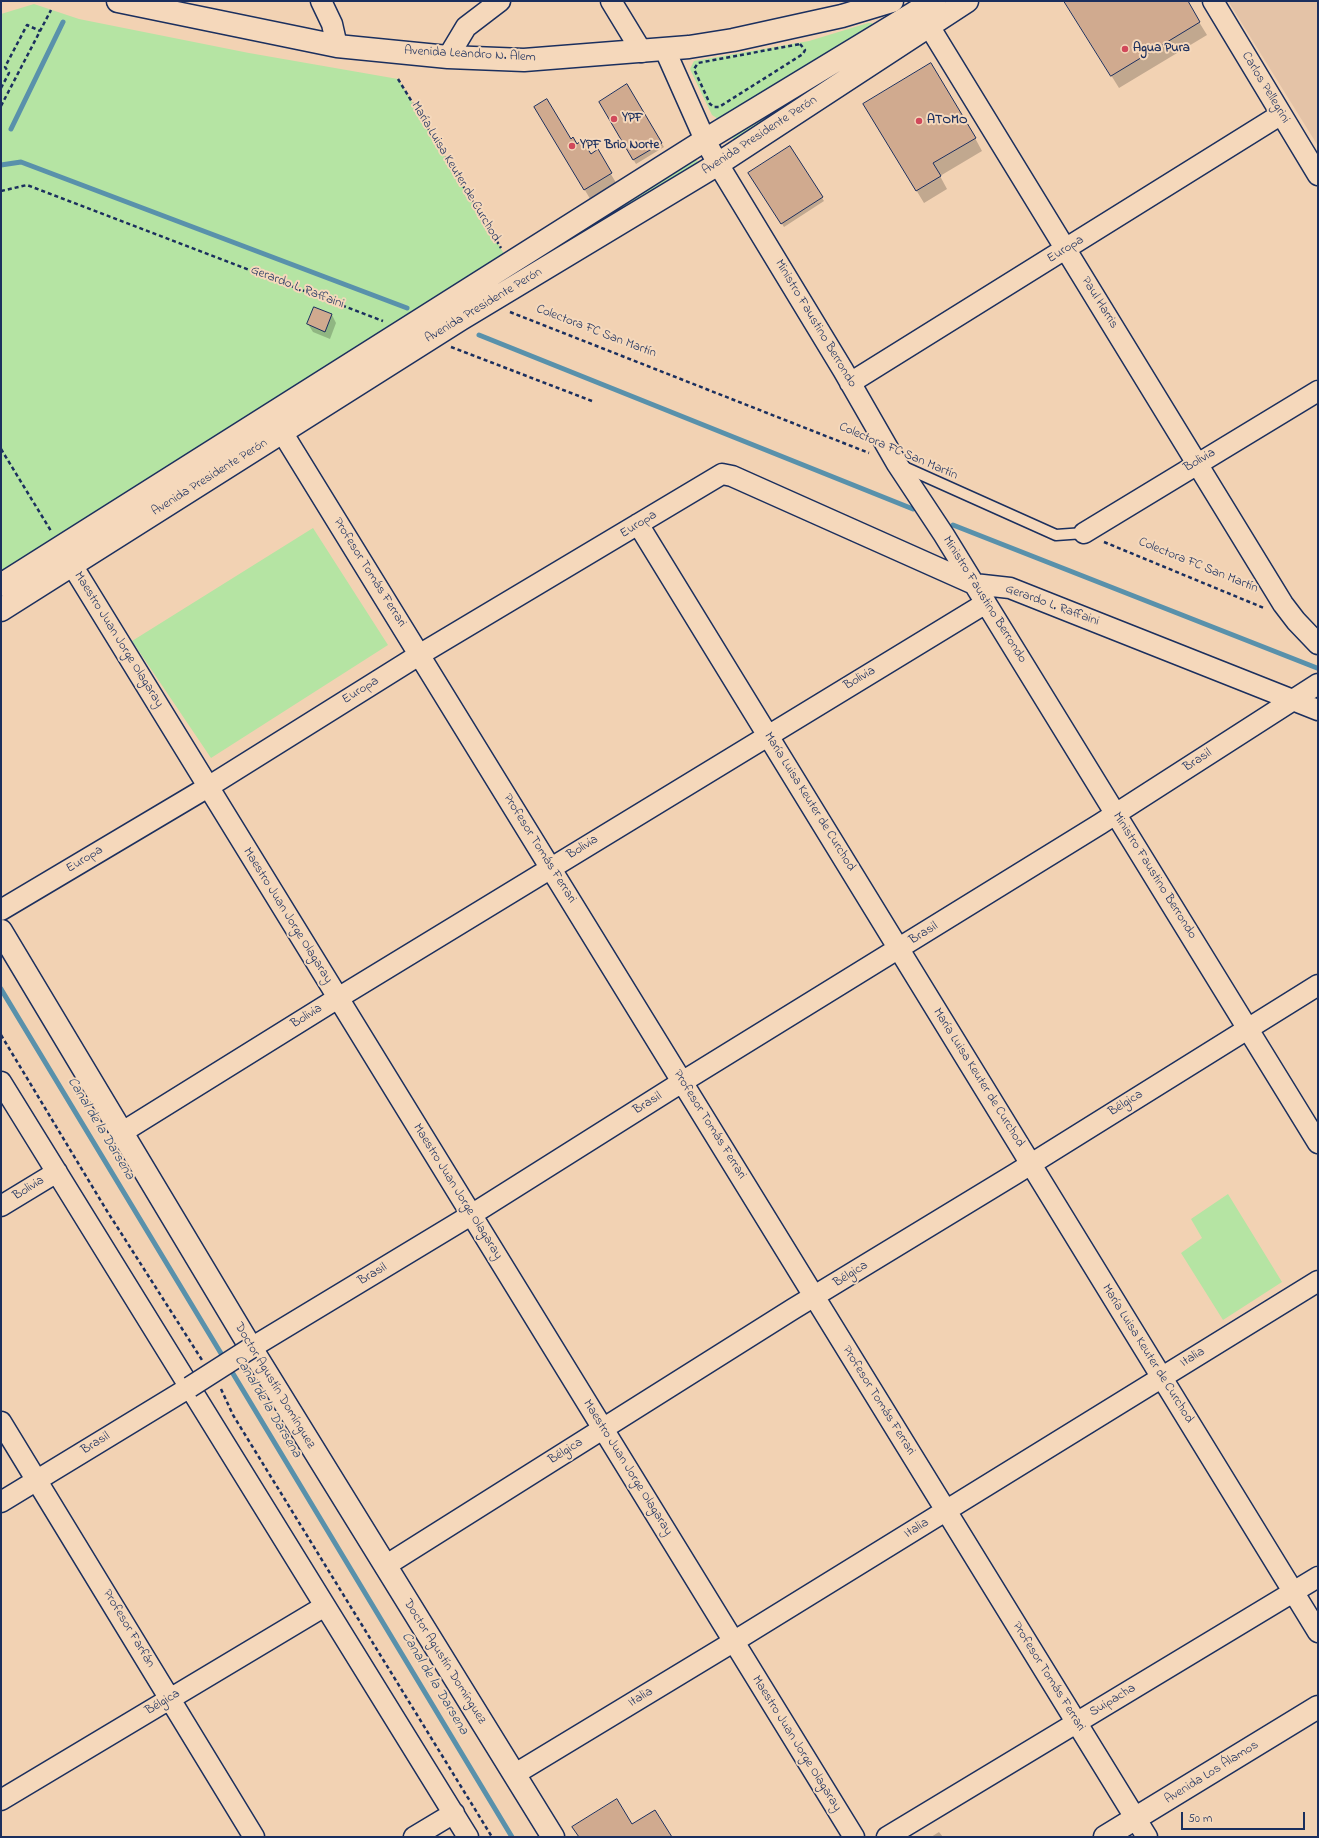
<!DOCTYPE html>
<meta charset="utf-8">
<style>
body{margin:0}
#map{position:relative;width:1319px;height:1838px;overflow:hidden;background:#f2d2b3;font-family:"Indie Flower",sans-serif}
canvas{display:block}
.frame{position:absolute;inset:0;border:2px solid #1b2f5e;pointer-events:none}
.scale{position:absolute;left:1181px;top:1812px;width:124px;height:18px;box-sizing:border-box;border:2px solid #1b2f5e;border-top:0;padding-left:5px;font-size:12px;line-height:14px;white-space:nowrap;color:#1b2f5e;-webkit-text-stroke:3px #f5d8bb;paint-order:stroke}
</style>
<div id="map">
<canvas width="1319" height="1838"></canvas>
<div class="frame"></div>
<div class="scale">50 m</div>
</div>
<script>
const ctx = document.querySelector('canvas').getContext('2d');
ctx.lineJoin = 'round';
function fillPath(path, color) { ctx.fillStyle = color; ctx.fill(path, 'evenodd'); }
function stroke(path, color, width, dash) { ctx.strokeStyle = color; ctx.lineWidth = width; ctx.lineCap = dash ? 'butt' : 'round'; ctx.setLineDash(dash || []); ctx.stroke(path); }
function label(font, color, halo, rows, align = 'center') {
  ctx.font = font + ' "Indie Flower",sans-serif'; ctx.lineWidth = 4; ctx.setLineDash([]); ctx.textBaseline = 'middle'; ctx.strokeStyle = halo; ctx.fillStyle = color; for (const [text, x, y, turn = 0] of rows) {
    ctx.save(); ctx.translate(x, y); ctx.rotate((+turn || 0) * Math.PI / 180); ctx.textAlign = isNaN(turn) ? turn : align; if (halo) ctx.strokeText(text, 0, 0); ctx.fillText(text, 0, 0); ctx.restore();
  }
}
const built = new Path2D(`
 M1228 1H1318V146Z`);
const green = new Path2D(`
 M34 4 79 19 249 53 398 79 506 257 1 572V14Z
 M868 23H872L874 27 723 122 712 115 690 69 694 61 809 41Z
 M910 30 734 140 731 134Z
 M696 158 699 164 542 260 539 254Z
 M313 528 388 645 211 758 132 641Z
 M1228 1194 1282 1282 1223 1320 1181 1253 1202 1238 1191 1219Z`);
const shadow = new Path2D(`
 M1065 1H1186L1207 35 1119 88Z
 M627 86 664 147 636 164 600 102Z
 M535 107 570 140 590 155 597 151 618 186 592 202Z
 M872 117 975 138 982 151 940 176 947 189 924 203Z
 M790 147 824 201 784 227 750 173Z
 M332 315 336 323 330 339 313 332 308 324Z
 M939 1832 943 1837H931Z`);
const stream = new Path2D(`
 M11 129 63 22
 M1 165 21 162 407 308
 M479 335 913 509
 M953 525 1317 668
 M1 989 225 1360
 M229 1367 512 1837`);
const building = new Path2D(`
 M1064 1H1188L1200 22 1111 76Z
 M931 63 976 138 933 163 941 176 916 191 863 104Z
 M627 84 662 143 633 160 599 102Z
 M547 99 571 139 573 137 577 144 582 140 591 154 598 149 612 173 584 190 534 107Z
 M790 146 823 197 781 224 748 173Z
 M314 307 332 314 325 332 307 324Z
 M617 1799 632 1824 655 1810 672 1837H579L572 1827Z`);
const path = new Path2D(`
 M800 44 805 50 803 54 719 107H714L710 104 694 69 698 63Z
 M398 79 501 248
 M1 88 9 73 5 67 27 25 40 31
 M1 106 51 10
 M1 191 27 185 383 321
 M510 312 869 453
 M451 347 592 401
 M1 449 51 531
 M1104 542 1264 608
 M1 1035 107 1211 202 1360
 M221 1389 233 1415 492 1837`);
const service = new Path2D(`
 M902 466 1056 535 1084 533`);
const minor = new Path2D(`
 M321 1 332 24 337 46
 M611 1 642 52
 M1213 1 1318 175
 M921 13 1283 604 1296 621 1318 644
 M665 50 705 140 718 164 843 370 897 464 944 535 1318 1143
 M448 57 466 27 500 1
 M850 383 1280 115
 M274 419 1147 1837
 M638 524 1318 1632
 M1084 533 1318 391
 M64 552 854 1837
 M1 910 208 787 419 655 722 474 732 476 974 584 1010 588 1318 710
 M1 1082 468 1837
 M121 1133 338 998 986 603
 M1 1206 57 1172
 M251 1348 471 1215 682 1082 1100 824 1318 684
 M1 1422 254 1837
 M1 1502 190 1387
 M385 1566 793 1309 1015 1174 1318 985
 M515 1774 733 1642 1318 1281
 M1 1800 325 1606
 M414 1837 454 1813
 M887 1837 1318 1577`);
const tertiary = new Path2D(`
 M1 931 251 1348 553 1837`);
const secondary = new Path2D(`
 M1 585 705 140 934 1
 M1 610 461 319 718 164 967 1
 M1105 1837 1318 1707`);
const primary = new Path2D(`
 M118 1 337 46 448 57 524 60 689 47 733 40 842 16 892 1`);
const minorBridge = new Path2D(`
 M190 1387 251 1348`);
const markers = [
 [1125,49,4,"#d1495b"],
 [614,119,4,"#d1495b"],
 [919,121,4,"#d1495b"],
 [572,146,4,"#d1495b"]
];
const poiNames = [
 ["Agua Pura",1133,49],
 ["YPF",622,119],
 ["ATOMO",927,121],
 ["YPF Brio Norte",580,146]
];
const streetNames = [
 ["Avenida Leandro N. Alem",470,55,3],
 ["Carlos Pellegrini",1265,88,59],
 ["Avenida Presidente Perón",760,136,-33],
 ["María Luisa Keuter de Curchod",455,172,59],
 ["Europa",1066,250,-32],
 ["Gerardo L. Raffaini",297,288,21],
 ["Paul Harris",1099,303,58],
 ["Avenida Presidente Perón",484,306,-31],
 ["Ministro Faustino Berrondo",815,324,59],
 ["Colectora FC San Martín",596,332,21],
 ["Colectora FC San Martín",898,452,23],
 ["Bolivia",1200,461,-31],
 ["Avenida Presidente Perón",210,478,-32],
 ["Europa",639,525,-32],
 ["Colectora FC San Martín",1198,566,22],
 ["Profesor Tomás Ferrari",369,573,58],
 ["Ministro Faustino Berrondo",984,600,58],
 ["Gerardo L. Raffaini",1052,606,20],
 ["Maestro Juan Jorge Olagaray",118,640,58],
 ["Bolivia",860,679,-31],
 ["Europa",361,691,-32],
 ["Brasil",1198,761,-33],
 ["María Luisa Keuter de Curchod",809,802,58],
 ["Bolivia",583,848,-32],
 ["Profesor Tomás Ferrari",539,849,58],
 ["Europa",85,860,-31],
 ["Ministro Faustino Berrondo",1154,876,58],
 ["Maestro Juan Jorge Olagaray",287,916,58],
 ["Brasil",924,934,-32],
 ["Bolivia",307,1017,-32],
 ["María Luisa Keuter de Curchod",978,1078,58],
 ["Brasil",648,1104,-32],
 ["Bélgica",1126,1104,-32],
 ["Profesor Tomás Ferrari",709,1125,58],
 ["Bolivia",29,1189,-32],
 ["Maestro Juan Jorge Olagaray",457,1192,58],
 ["Brasil",373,1275,-31],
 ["Bélgica",851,1275,-32],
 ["María Luisa Keuter de Curchod",1147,1354,58],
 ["Italia",1193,1358,-32],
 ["Doctor Agustín Domínguez",274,1386,59],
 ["Profesor Tomás Ferrari",878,1401,58],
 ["Brasil",96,1444,-32],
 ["Bélgica",566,1452,-32],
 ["Maestro Juan Jorge Olagaray",627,1468,58],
 ["Italia",917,1529,-32],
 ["Profesor Farfán",128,1629,59],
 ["Doctor Agustín Domínguez",444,1662,58],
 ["Profesor Tomás Ferrari",1048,1677,58],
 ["Italia",641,1698,-31],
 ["Suipacha",1113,1701,-31],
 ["Bélgica",163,1703,-31],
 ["Maestro Juan Jorge Olagaray",796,1744,58],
 ["Avenida Los Álamos",1212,1773,-32]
];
const waterNames = [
 ["Canal de la Darsena",100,1129,59],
 ["Canal de la Darsena",267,1407,59],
 ["Canal de la Darsena",434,1684,59]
];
fillPath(built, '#e4c3a7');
fillPath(green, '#b5e4a3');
fillPath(shadow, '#0003');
stroke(stream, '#5991ab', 5);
fillPath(building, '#d0aa8f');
stroke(building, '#1b2f5e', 1);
stroke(service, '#1b2f5e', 13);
stroke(minor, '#1b2f5e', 23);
stroke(tertiary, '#1b2f5e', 25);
stroke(secondary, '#1b2f5e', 25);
stroke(primary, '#1b2f5e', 25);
stroke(path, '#1b2f5e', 2.5, [4, 3]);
stroke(service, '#f5d8bb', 10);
stroke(minor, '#f5d8bb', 20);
stroke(tertiary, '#f5d8bb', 22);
stroke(secondary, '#f5d8bb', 22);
stroke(primary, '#f5d8bb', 22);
stroke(minorBridge, '#1b2f5e', 23, []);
stroke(minorBridge, '#f5d8bb', 20);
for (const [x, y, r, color] of markers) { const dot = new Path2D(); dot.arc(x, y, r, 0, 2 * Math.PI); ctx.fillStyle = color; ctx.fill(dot); stroke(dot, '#f5d8bb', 1.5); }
label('bold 13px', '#1b2f5e', '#f5d8bb', poiNames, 'left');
label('13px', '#1b2f5e', '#f5d8bb', streetNames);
label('italic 14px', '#2b4871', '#f5d8bb', waterNames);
</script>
